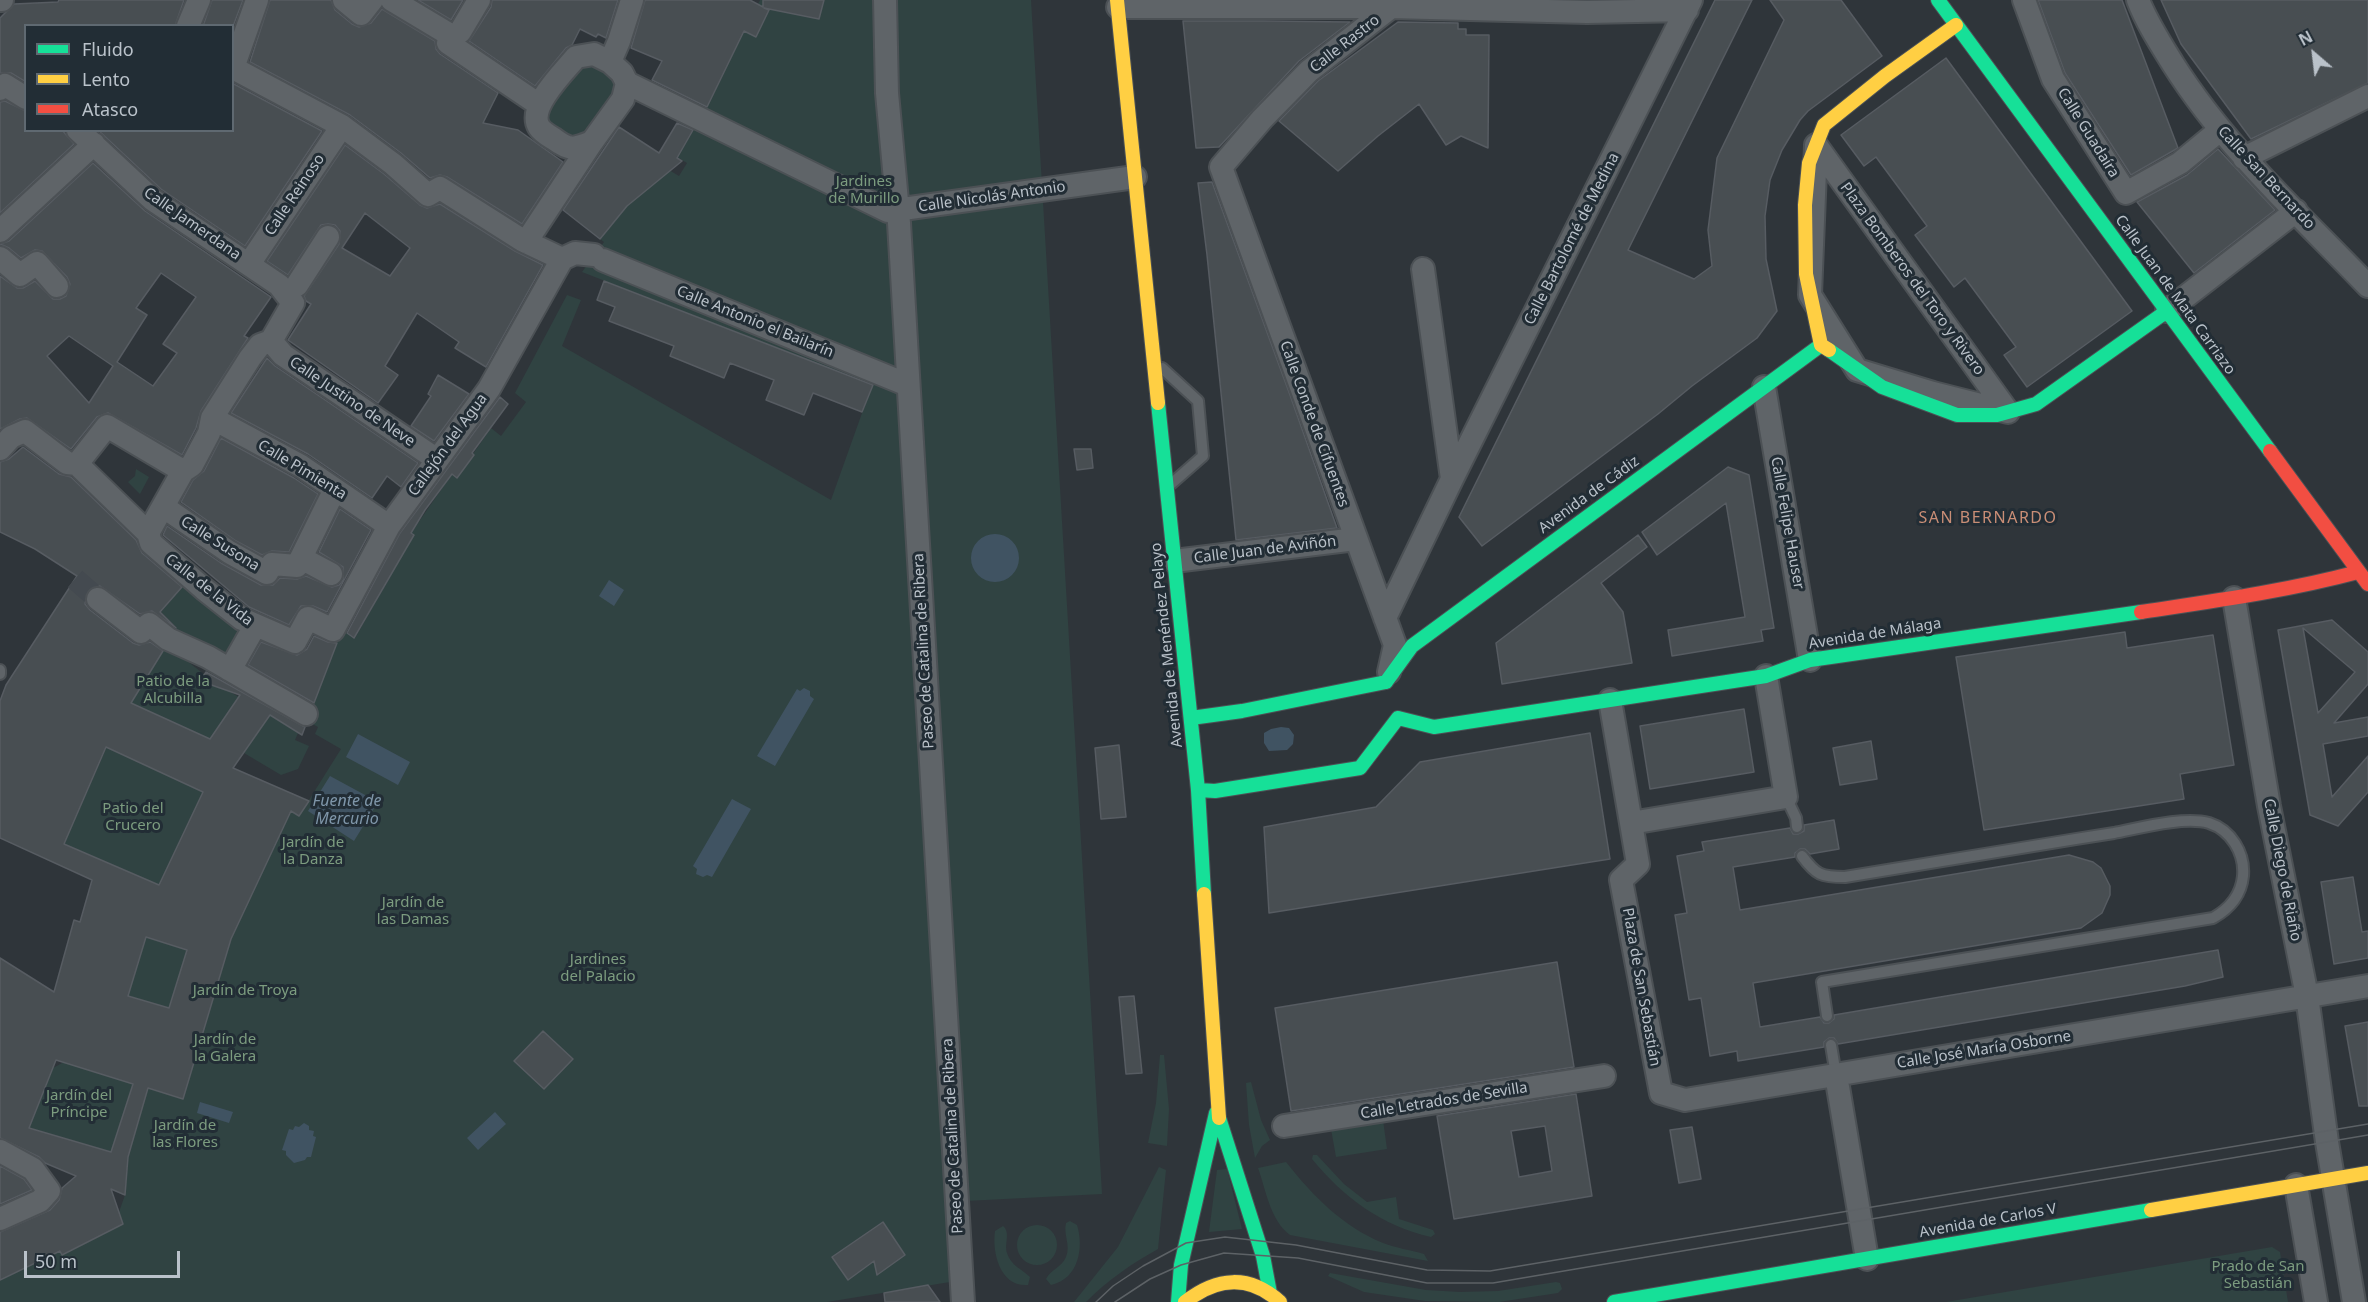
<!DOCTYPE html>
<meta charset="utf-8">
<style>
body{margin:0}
#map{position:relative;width:2368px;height:1302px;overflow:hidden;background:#2f353a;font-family:"Noto Sans",sans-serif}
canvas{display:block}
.legend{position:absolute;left:24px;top:24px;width:210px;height:108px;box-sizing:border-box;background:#222d35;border:2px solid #5f6971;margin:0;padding:8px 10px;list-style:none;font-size:18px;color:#bac2ca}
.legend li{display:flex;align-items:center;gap:12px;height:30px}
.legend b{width:30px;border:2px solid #5f6971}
.north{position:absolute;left:2284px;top:24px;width:60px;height:60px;-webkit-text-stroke:4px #222d35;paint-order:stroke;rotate:332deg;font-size:16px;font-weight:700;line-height:24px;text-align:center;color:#bac2ca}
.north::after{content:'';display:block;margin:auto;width:21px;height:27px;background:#bac2ca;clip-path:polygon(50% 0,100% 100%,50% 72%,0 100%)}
.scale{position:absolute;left:24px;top:1251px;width:156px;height:27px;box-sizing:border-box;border:3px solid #bac2ca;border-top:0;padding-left:8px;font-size:18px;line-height:21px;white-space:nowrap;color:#bac2ca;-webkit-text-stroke:4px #222d35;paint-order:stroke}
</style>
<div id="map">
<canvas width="2368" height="1302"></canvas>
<ul class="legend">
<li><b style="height:8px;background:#16e098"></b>Fluido</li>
<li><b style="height:8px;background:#ffcf43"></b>Lento</li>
<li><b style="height:8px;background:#f24e42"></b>Atasco</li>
</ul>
<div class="north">N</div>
<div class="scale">50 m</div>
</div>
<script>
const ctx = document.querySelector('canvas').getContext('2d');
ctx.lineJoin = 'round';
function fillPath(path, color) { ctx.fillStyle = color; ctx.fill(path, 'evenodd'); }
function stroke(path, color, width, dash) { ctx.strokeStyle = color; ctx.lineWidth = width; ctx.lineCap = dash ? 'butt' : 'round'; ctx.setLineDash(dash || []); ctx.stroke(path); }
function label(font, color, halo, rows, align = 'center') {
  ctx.font = font + ' "Noto Sans",sans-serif'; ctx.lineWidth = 6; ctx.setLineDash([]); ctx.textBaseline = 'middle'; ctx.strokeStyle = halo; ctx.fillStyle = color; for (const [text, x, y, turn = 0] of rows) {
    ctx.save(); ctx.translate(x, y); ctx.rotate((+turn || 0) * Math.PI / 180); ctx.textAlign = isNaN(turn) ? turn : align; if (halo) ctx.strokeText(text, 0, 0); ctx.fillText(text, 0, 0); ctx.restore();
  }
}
const green = new Path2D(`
 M760 0H1031L1102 1194 946 1202 950 1282 827 1302H0V1278L60 1251 63 1255 123 1224 119 1212 125 1195 128 1157 148 1088 183 1099 231 939 291 811 299 816 341 749 315 734 318 727 305 720 311 710 342 630 355 638 414 535 411 533 452 474 457 477 491 428 501 436 526 402 515 393 567 295 581 300 562 346 831 500 872 385 582 272 604 242 600 239 627 206 669 170 679 176 687 163 677 157 705 111 744 31 756 37 762 25 751 19Z
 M575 65 607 66 618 90 593 130 575 141 547 126 546 104Z
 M136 469 149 477 140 494 128 482 135 476Z
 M188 580 249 629 231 664 175 629 176 627 161 612Z
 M167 645 215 683 239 697 210 740 130 704Z
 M270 715 298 733 295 740 309 746 298 769 281 775 244 753Z
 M107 746 203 792 159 885 64 844Z
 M146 937 187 950 169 1008 128 996Z
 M1160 1055H1164L1169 1109 1167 1146 1148 1143 1156 1103Z
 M64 1062 133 1084 111 1152 29 1128 53 1068Z
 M1251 1082 1261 1120 1270 1140 1262 1146 1255 1158 1249 1125 1246 1083Z
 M1383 1120 1387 1149 1336 1157 1331 1129Z
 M1313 1155H1317L1344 1184 1367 1202 1396 1197 1399 1219 1433 1230 1435 1234 1431 1237C1382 1226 1343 1197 1312 1159Z
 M1286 1162C1313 1196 1342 1226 1383 1243 1396 1248 1410 1250 1424 1254L1428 1261 1290 1235C1270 1220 1266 1190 1258 1168Z
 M1159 1167 1166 1170 1158 1249C1131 1264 1108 1280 1086 1302H1074L1118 1247Z
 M1227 1169 1242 1229 1209 1232 1217 1170Z
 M1070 1221 1077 1225C1084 1247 1079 1279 1051 1285L1046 1279C1050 1270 1062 1267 1066 1257 1071 1245 1063 1235 1066 1223Z
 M1017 1245a20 20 0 1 1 40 0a20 20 0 1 1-40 0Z
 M1003 1226C1011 1233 1004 1243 1007 1253 1011 1266 1022 1269 1030 1277L1028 1285C1000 1287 992 1253 995 1231Z
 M2272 1247 2280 1252 2288 1302H1946Z
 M1330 1273 1426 1290 1460 1292 1498 1291 1556 1282 1560 1283 1562 1289 1558 1293 1499 1302 1425 1301 1364 1292 1328 1276Z`);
const water = new Path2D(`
 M971 558a24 24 0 1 1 48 0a24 24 0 1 1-48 0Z
 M609 580 624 590 614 606 599 596Z
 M804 688 810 691V696L814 699 775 766 757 756 797 689 800 691Z
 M1281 727 1289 728 1294 735 1293 744 1287 750 1269 751 1264 743V733L1271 729Z
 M358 734 410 762 398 785 346 757Z
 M330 776 378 802 354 841 308 811Z
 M732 799 751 809 712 877 707 875 703 877 696 874 697 869 693 866Z
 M200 1102 233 1112 229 1123 197 1113Z
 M495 1112 506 1124 478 1150 467 1138Z
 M304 1123 309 1126V1130L314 1131 313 1136 316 1137 311 1157H307L305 1160 294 1163 286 1155V1151L282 1150 289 1129 293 1130 295 1126 299 1127Z`);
const building = new Path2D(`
 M59 0H184L175 26H26V82L11 73H0V18L14 4 58 2Z
 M212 0H243L232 29V26H203Z
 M270 0H331L335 10 352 24 359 27 371 23 382 9 435 41 436 49 440 54 498 93 483 123 518 130 563 162 522 224 447 177 440 175 430 178 401 153 350 115 250 62Z
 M418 0H463L451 20Z
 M492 0H618L606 38 598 34 596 37 580 29 572 45 566 48 535 86 469 41 491 7Z
 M645 0H750L763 7V0H824L819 19 764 8 769 10 756 37 744 31 707 107 652 80 662 61 631 48Z
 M1715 0H1752L1628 250 1694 279 1712 266 1708 230 1717 158 1784 20 1770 0H1841L1882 56 1808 111 1800 120 1782 150 1770 180 1765 216 1766 259 1777 311 1757 338 1692 386 1658 414 1482 546 1459 517Z
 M2038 0H2122L2178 148 2131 175 2065 73Z
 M2161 0H2368V83L2251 139 2181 44Z
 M1183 21H1263L1350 22 1299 61 1219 147 1196 148Z
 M1398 22 1458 23V29H1466V35H1489L1488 148 1461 136 1446 145 1419 104 1378 136 1338 171 1279 121 1318 81Z
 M1946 58 2132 311 2027 387 2004 355 2016 347 1965 278 1954 287 1915 235 1927 226 1876 157 1864 166 1841 135Z
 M232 83 322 131 245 246 161 189 98 130H232Z
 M5 101 26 111V130H62L74 144 0 213V102Z
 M677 123 693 130 677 158 682 161 627 206 600 239 563 210 619 127 659 153Z
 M345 145 384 174 420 205 427 208 440 204 515 251 543 265 486 367 455 348 459 342 417 313 385 366 398 375 378 403 288 340 311 304 306 301 304 296 339 244 340 231 335 225 328 224 321 225 288 275 267 261ZM365 213 410 248 390 276 342 248Z
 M2218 149 2275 210 2194 273 2137 202 2187 175Z
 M93 163 145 211 271 297 244 336 248 338 201 411 196 428 182 455 108 413 97 417 71 449 27 418 20 419 0 429V276L17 288H23L35 281 53 299H60L66 296 70 284 67 277 42 251 35 250 21 258 9 248 0 244 9 241ZM161 273 196 297 163 344 177 353 153 386 117 362 147 315 136 308ZM69 336 113 366 89 403 47 356Z
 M1212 182 1290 395 1337 528 1236 540 1207 255 1198 183Z
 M604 281 873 385 862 412 813 393 804 415 766 400 774 380 730 363 724 378 670 356 674 346 609 321 615 307 597 300Z
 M267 358 275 366 418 463 401 487 387 476 372 498 308 454 231 413Z
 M438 375 469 394 434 441 411 426 431 396 428 394Z
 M500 397 508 404 472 453 474 455 457 478 452 474 425 510 411 533 414 535 354 638 347 633 400 533Z
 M221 438 294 478 318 494 289 552 272 551 262 555 236 541 181 502 193 480 204 471Z
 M23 447 59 474 71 477 136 540 142 553 182 587 160 612 176 628 152 611 140 614 100 586 92 587 87 591 85 604 90 610 133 643 139 645 150 642 163 651 131 703 210 739 240 695 200 681 206 672 305 727 302 735 270 715 233 768 309 801 299 816 291 811 231 939 183 1099 148 1088 128 1157 125 1195 111 1189 123 1224 62 1255 60 1251 0 1280V1232L50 1210 59 1200 62 1188 76 1176 45 1163 39 1157 0 1138V958L54 992 74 920 80 922 92 880 0 838V701L6 685 77 576 35 549 0 532V462L9 459ZM106 747 203 792 159 885 64 844ZM146 937 187 950 169 1008 128 996ZM56 1060 133 1084 111 1152 29 1128Z
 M1074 449H1091L1093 468 1077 470Z
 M1728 467 1749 475 1774 628 1761 630 1763 641 1672 656 1668 630 1745 617 1726 503 1657 555 1642 532Z
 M340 509 371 530 327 612 313 606H301L289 625 249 607 163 535 167 526 221 563 261 585H273L280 578 297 579 306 576 332 587 339 585 343 580V567L319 552Z
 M1638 535 1647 547 1601 583 1623 612 1632 663 1502 684 1496 643Z
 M2332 620 2368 652V684L2334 723 2368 717V736L2323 744 2332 797 2368 756V792L2338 826 2310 815 2278 630ZM2303 628 2355 672 2318 713Z
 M2125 632 2127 648 2213 635 2234 765 2180 774 2184 799 1984 830 1956 657Z
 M314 636 328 642 337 643 314 703 248 665 261 642 297 655 307 649Z
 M1744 709 1754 772 1650 789 1640 726Z
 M1590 733 1610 859 1269 913 1264 827 1376 807 1420 762Z
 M1871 741 1877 779 1840 785 1833 748Z
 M1119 745 1126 817 1101 819 1095 748Z
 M1834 820 1839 849 1810 854 1805 849H1800L1795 853V857L1733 867 1740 910 2069 855 2093 862 2101 868 2110 886V895L2102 913 2081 928 1753 983 1760 1027 1820 1017 1824 1023H1829L1834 1019V1015L2218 950 2223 977 2185 986 1838 1044 1834 1038H1829L1824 1042V1047L1738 1061 1737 1051 1710 1056 1701 998 1689 1000 1675 915 1687 913 1677 856 1704 851 1702 842 1790 828 1793 834H1798L1804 831V825Z
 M2353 877 2362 932 2368 931V958L2334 964 2321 882Z
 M1557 962 1574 1067 1291 1111 1275 1008Z
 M1134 996 1142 1073 1126 1074 1119 997Z
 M2368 1022V1106H2359L2345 1026Z
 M543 1031 573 1059 544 1089 514 1061Z
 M1576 1094 1592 1196 1454 1219 1437 1116ZM1545 1126 1552 1171 1519 1177 1511 1131Z
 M1692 1127 1701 1179 1679 1183 1670 1130Z
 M0 1166 24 1179 32 1190 0 1204Z
 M883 1222 905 1255 877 1275 874 1261 848 1280 832 1257Z
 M928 1285 940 1302H885L884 1293Z`);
const streetTunnel = new Path2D(`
 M75 579 98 599`);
const lane = new Path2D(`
 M1162 368 1198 401 1203 456 1171 484
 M0 670V674
 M1786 797 1796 818 1797 827
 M1802 856C1816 875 1821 877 1845 877 1934 862 2024 847 2114 833 2140 828 2184 816 2209 823 2231 830 2245 853 2243 876 2241 896 2229 909 2213 918L1822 982 1827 1016
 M1831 1045 1836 1075`);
const street = new Path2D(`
 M0 0H2
 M257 0 233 68 342 126 393 164 428 195 440 188 522 240 562 259
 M344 0 361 14 372 0
 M392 0 452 36 448 43 538 104
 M885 0 887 93 899 223 963 1302
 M2024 0 2053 79 2126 193 2180 163 2220 130
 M2138 0C2147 23 2160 43 2173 64 2226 148 2300 215 2368 286
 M1118 7H1391
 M188 26 199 0
 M452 36 460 32 479 0
 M610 62 619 41 632 0
 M627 83 888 211 1135 177
 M0 89 5 85 26 98
 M78 130 153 200 279 285 293 303 271 341 260 345 250 358 212 418 209 433 192 465 183 471
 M1816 145 2008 412 1933 393 1857 370 1810 295Z
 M2244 158 2368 96
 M0 231 94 144
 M526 242 592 142 623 99 627 83 622 73 610 62 594 54 576 57C563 73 527 107 539 127 542 132 549 136 554 139 570 151 574 149 592 142
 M0 258 20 275 37 263 57 286
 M562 259 575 253 594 255
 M603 260 908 385
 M249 264 342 126
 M1423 269 1452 479
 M297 285 328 237
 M2167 311 2296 211
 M271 341 283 355 436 459
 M1764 387 1810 660
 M212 418 301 466 389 526
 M107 426 183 471 148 533 77 464Z
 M0 449 11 437 25 431 67 463 77 464
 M164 505 171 512 229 552 267 573 272 564 297 566 335 489
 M148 533 151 543 204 589 242 619 295 642 308 618 333 630 389 526 489 389 562 259
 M301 558 331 574
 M1174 561 1356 539
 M2234 598 2269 806 2307 996 2327 1142 2354 1302
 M98 599 141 632 149 624 168 639 208 657 306 714
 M1385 618 1452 479 1691 0
 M230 670 255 626
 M1389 672 1395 645 1221 167 1262 119 1309 71 1391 7 1587 12 1687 10
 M1610 700 1638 864 1621 880 1661 1093 1685 1100 2368 986
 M1631 823 1786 797 1766 676
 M1836 1075 1867 1259
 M1284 1126 1604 1076
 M0 1151 33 1169 49 1191 40 1201 0 1219
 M2296 1185 2316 1302`);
const fast = new Path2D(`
 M1938 0 2270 451
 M1829 350 1882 387 1957 415H1997L2036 404 2167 311
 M1158 403 1198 790 1204 894
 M1386 682 1412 646 1821 345
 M1191 718 1242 711 1386 682
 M1398 718 1434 727 1766 676 1810 660 2141 612
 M1198 790 1215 791 1360 768 1398 718
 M1219 1118 1263 1256 1270 1293
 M1178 1302 1181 1265 1216 1113
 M1614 1302 2151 1210`);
const slow = new Path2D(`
 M1117 0 1158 403
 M1829 350 1821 345 1806 274 1805 205 1809 163 1824 125 1885 76 1956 25
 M1204 894 1219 1118
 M2151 1210 2368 1173
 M1185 1302C1217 1277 1249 1274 1280 1302`);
const jam = new Path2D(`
 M2270 451 2368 584
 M2141 612C2214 601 2287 591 2358 572`);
const tram = new Path2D(`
 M1096 1302 1113 1286 1143 1266 1186 1243 1225 1237 1296 1245 1427 1270 1490 1271 2368 1124
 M1115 1302 1150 1279 1181 1265 1224 1253 1298 1258 1427 1283H1493L2368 1135`);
const streetNames = [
 ["Calle Rastro",1345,44,-38],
 ["Calle Guadaíra",2088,133,58],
 ["Calle San Bernardo",2266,178,47],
 ["Calle Reinoso",295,195,-56],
 ["Calle Nicolás Antonio",992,197,-8],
 ["Calle Jamerdana",192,224,35],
 ["Calle Bartolomé de Medina",1572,239,-63],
 ["Plaza Bomberos del Toro y Rivero",1912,279,54],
 ["Calle Juan de Mata Carriazo",2175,295,54],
 ["Calle Antonio el Bailarín",755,322,22],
 ["Calle Justino de Neve",352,402,34],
 ["Calle Conde de Cifuentes",1314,424,70],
 ["Callejón del Agua",448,445,-54],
 ["Calle Pimienta",302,470,31],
 ["Avenida de Cádiz",1589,495,-36],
 ["Calle Felipe Hauser",1787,523,80],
 ["Calle Susona",220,544,32],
 ["Calle Juan de Aviñón",1265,550,-7],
 ["Calle de la Vida",209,590,38],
 ["Avenida de Málaga",1875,634,-9],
 ["Avenida de Menéndez Pelayo",1167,645,-96],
 ["Paseo de Catalina de Ribera",924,651,-93],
 ["Calle Diego de Riaño",2282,870,79],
 ["Plaza de San Sebastián",1641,987,80],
 ["Calle José María Osborne",1984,1050,-9],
 ["Calle Letrados de Sevilla",1444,1101,-9],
 ["Paseo de Catalina de Ribera",953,1136,-93],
 ["Avenida de Carlos V",1988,1221,-10]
];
const parkNames = [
 ["Jardines",864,182],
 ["de Murillo",864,199],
 ["Patio de la",173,682],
 ["Alcubilla",173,699],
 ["Patio del",133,809],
 ["Crucero",133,826],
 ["Jardín de",313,843],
 ["la Danza",313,860],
 ["Jardín de",413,903],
 ["las Damas",413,920],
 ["Jardines",598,960],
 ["del Palacio",598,977],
 ["Jardín de Troya",245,991],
 ["Jardín de",225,1040],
 ["la Galera",225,1057],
 ["Jardín del",79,1096],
 ["Príncipe",79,1113],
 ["Jardín de",185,1126],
 ["las Flores",185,1143],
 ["Prado de San",2258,1267],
 ["Sebastián",2258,1284]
];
const neighbourhoodNames = [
 ["SAN BERNARDO",1988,518]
];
const waterNames = [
 ["Fuente de",347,801],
 ["Mercurio",347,819]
];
fillPath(green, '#304342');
fillPath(water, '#405362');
fillPath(building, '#484e52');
stroke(building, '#575c62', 1.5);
stroke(streetTunnel, '#444a50', 22, [22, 11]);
stroke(lane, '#4c5155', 14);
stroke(street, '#4c5155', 26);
stroke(fast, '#4c5155', 16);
stroke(slow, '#4c5155', 16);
stroke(jam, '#4c5155', 16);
stroke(lane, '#5f6468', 10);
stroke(street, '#5f6468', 22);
stroke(fast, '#16e098', 14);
stroke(slow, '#ffcf43', 14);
stroke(jam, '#f24e42', 14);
stroke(tram, '#5d6266', 1.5);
label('15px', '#bac2ca', '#222d35', streetNames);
label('15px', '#7c9c7f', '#222d35', parkNames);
ctx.letterSpacing = '1.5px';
label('16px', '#c98e76', '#222d35', neighbourhoodNames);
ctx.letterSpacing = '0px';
label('italic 16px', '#7f96a9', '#222d35', waterNames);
</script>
